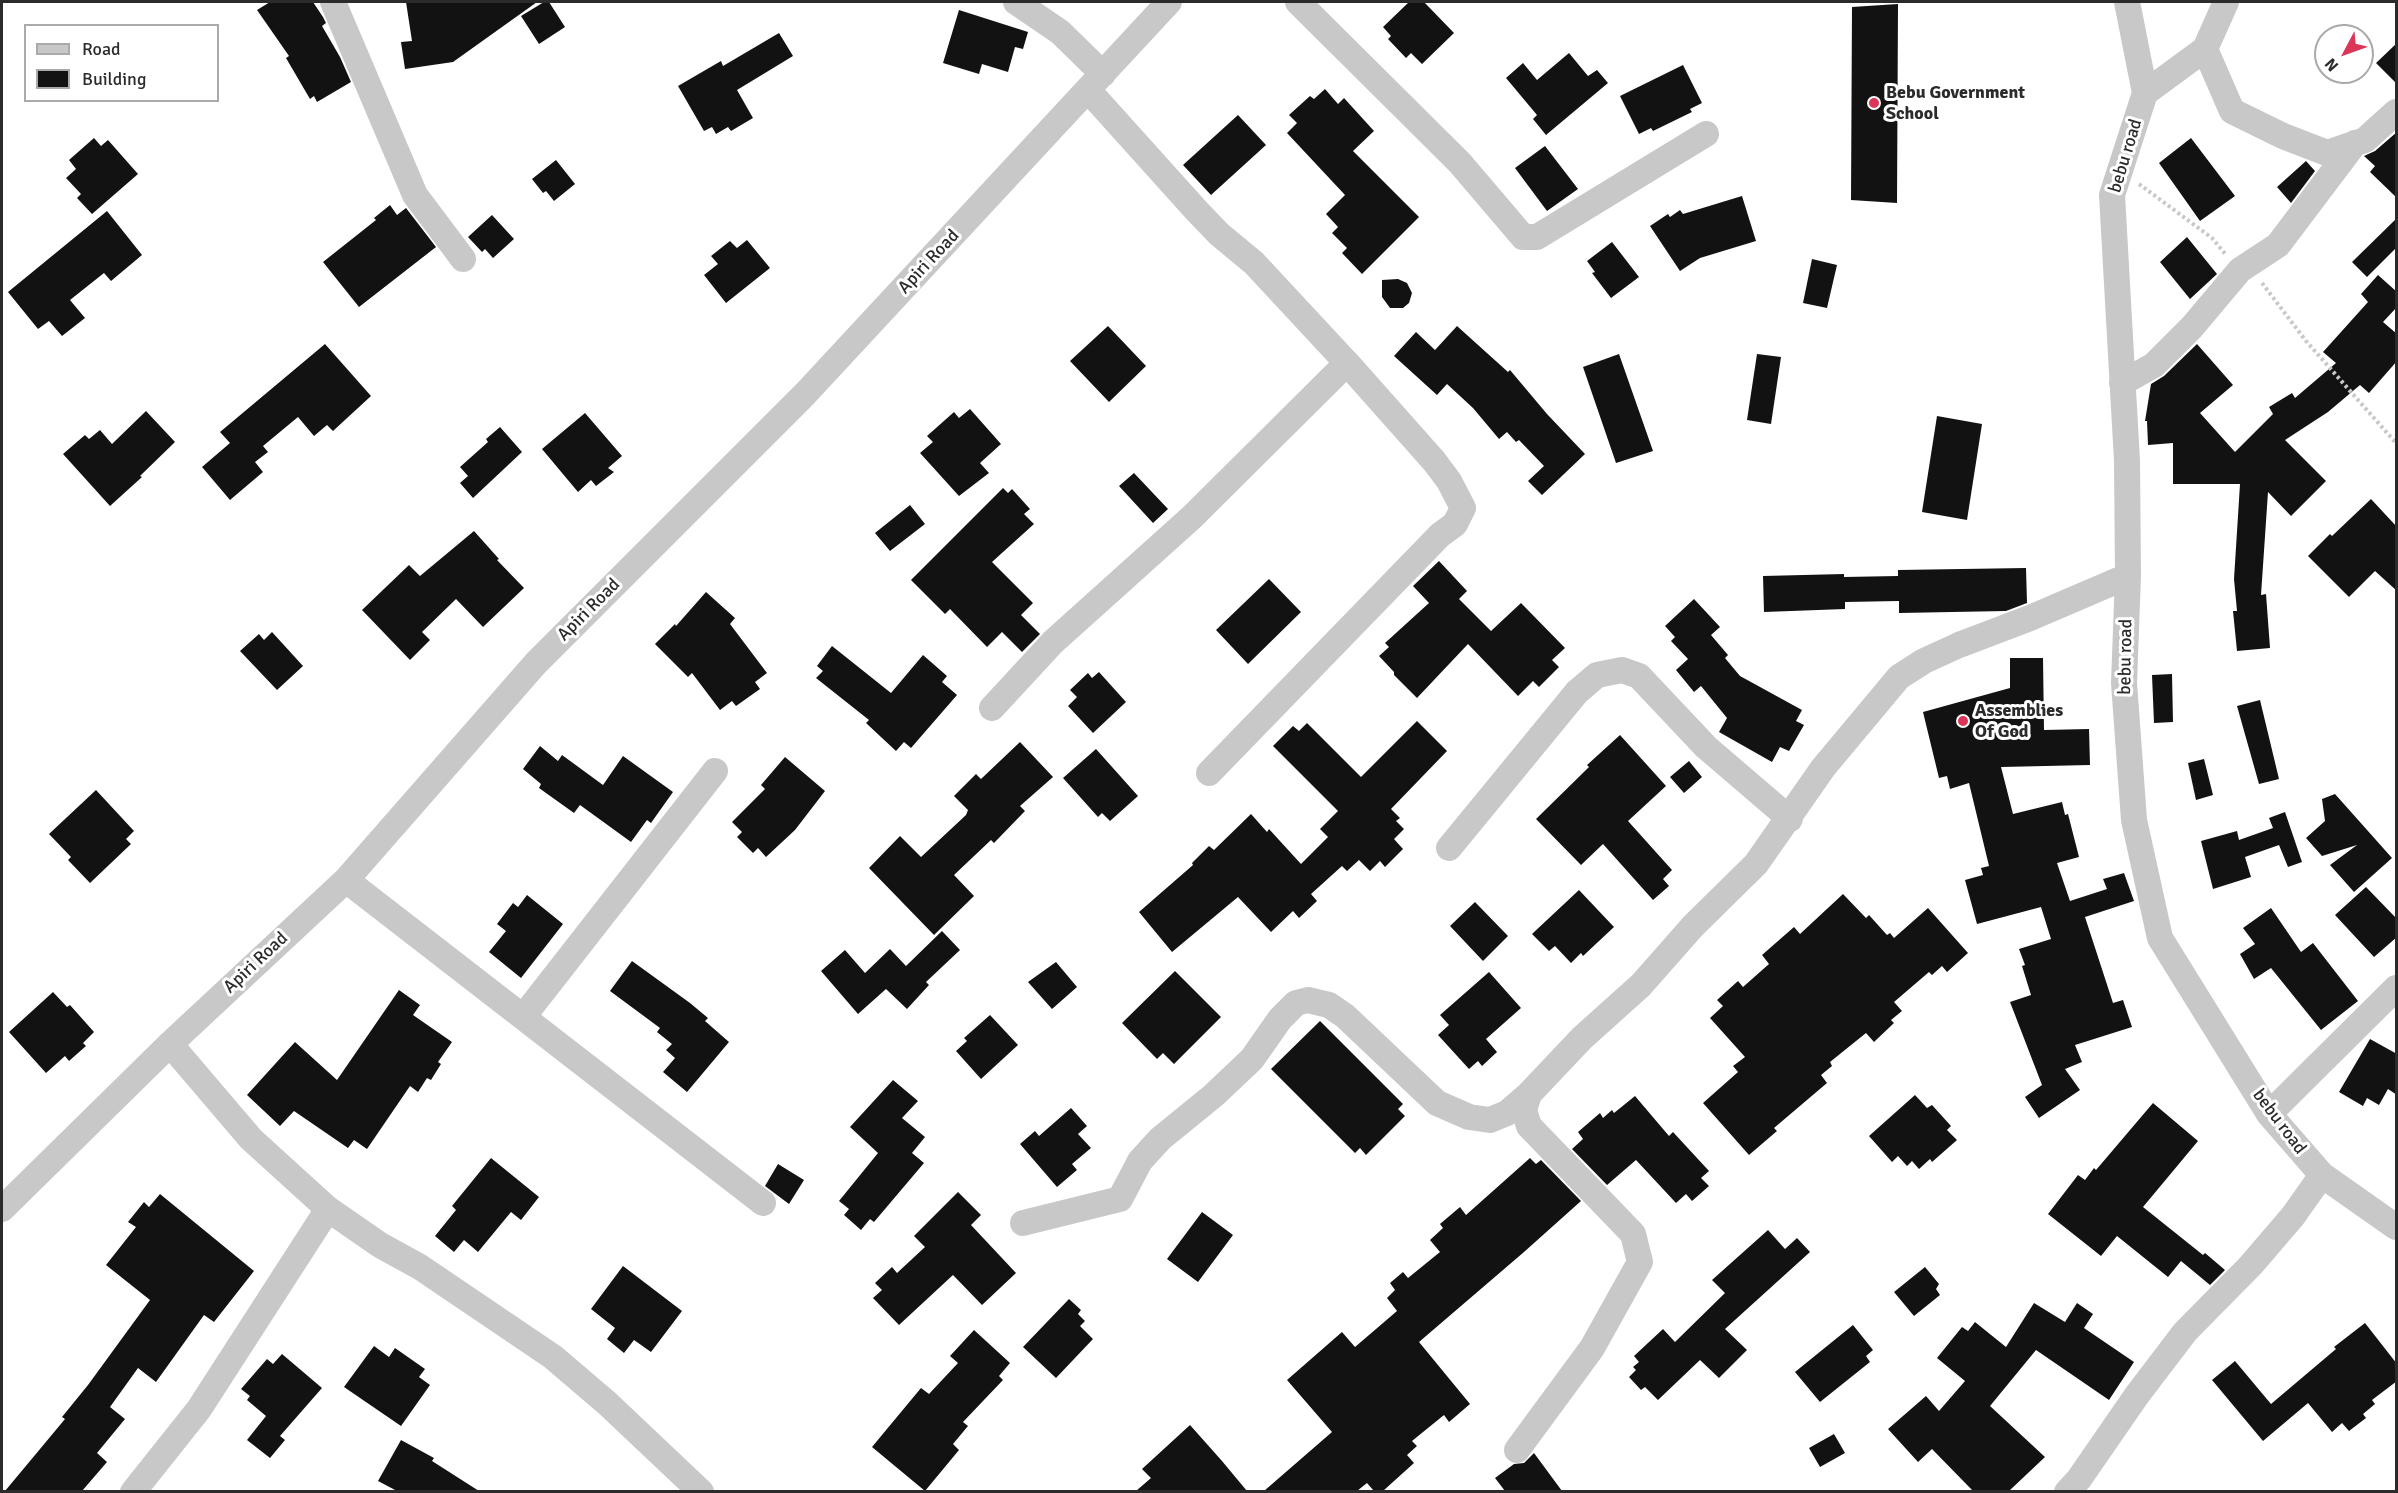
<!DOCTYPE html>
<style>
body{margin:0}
#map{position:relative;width:2398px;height:1493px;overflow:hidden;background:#fff;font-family:Signika,sans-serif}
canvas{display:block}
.frame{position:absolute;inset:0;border:3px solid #2b2b2b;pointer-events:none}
.legend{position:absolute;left:24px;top:24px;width:195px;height:78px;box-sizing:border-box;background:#fff;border:2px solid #aaa;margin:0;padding:8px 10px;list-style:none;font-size:18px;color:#2b2b2b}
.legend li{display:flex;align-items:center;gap:12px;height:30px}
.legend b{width:30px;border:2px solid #aaa}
.north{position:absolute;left:2314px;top:24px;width:60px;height:60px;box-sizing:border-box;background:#fff;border:2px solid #aaa;border-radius:50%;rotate:229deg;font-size:16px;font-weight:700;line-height:24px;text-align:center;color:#2b2b2b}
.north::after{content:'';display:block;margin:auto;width:21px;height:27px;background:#db3558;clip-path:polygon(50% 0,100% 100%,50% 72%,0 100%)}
</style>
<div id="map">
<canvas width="2398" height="1493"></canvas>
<div class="frame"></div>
<ul class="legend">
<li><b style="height:8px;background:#c8c8c8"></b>Road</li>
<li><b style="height:16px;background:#121212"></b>Building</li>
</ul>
<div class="north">N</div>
</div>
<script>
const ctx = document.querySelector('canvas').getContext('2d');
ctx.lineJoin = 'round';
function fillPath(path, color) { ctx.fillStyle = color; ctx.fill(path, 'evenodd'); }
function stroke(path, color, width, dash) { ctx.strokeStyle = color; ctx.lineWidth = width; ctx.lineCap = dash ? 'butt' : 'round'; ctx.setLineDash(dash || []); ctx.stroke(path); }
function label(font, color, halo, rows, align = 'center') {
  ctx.font = font + ' Signika,sans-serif'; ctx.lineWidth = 6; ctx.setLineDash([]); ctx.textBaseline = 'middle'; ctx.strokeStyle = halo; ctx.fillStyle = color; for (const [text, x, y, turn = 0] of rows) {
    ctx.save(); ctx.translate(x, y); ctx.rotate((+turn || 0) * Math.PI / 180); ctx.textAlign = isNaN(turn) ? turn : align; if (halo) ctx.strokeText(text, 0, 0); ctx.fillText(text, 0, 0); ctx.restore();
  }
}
const building = new Path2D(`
 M270 2H313L323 17 326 23 322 26 340 57 351 82 317 102 314 96 310 99 286 58 289 56 257 10Z
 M406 2H537L453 62 405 69 401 42 412 41Z
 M544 2H549L565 27 539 44 521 16Z
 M1409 2H1424L1454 33 1422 64 1411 53 1406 58 1388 39 1391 36 1383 27Z
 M1898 4 1897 203 1851 200 1852 7Z
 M959 10 1028 32 1023 49 1015 47 1008 72 982 64 979 74 943 63Z
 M779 33 793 56 737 90 753 118 731 131 728 127 716 134 712 127 704 131 678 86 721 61 723 66Z
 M2397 43V84L2376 63Z
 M1569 53 1588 76 1597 70 1608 83 1546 135 1533 119 1537 115 1506 78 1523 63 1537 80Z
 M1683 65 1702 103 1690 109 1692 112 1653 131 1651 128 1639 134 1620 96Z
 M1325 89 1338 104 1344 98 1374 131 1353 151 1419 217 1362 274 1342 253 1347 248 1332 233 1338 227 1326 214 1345 195 1287 133 1297 123 1289 115 1310 96 1314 99Z
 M1238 115 1266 145 1211 195 1183 165Z
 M2397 132V198L2370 172 2375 166 2364 156 2375 151Z
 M94 138 101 146 108 140 138 174 92 214 77 198 81 194 66 178 76 169 69 160Z
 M2191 138 2235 196 2200 221 2159 163Z
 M1545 146 1578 189 1547 211 1515 168Z
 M556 160 575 184 554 201 546 191 543 193 532 179Z
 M2306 161 2315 171 2291 203 2277 187Z
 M1742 196 1756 241 1700 258 1680 271 1650 226 1668 214 1670 217 1680 210 1683 214Z
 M390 205 397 215 406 208 436 247 359 307 323 262 376 220 374 218Z
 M107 211 142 255 111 281 104 273 70 300 85 318 62 336 49 321 38 329 8 292Z
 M492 215 514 239 493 258 485 249 482 252 468 237Z
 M2397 218V247L2367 277 2352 262Z
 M2187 237 2217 274 2190 299 2160 262Z
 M747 240 770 268 726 303 704 275 718 264 711 256 730 241 737 248Z
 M1612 242 1639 277 1611 298 1592 273 1595 272 1587 261Z
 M1812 259 1837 265 1827 308 1803 303Z
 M2378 275 2397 292V307L2383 322 2397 334V361L2369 393 2360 385 2328 412 2285 440 2326 481 2291 516 2268 492 2261 595 2266 594 2270 648 2237 651 2233 611H2237L2234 579 2240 484H2173V443L2148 445 2147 421H2145L2151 384 2164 376 2197 344 2233 385 2200 413 2235 452 2273 414 2269 407 2292 393 2295 398 2336 363 2323 352 2368 302 2361 294Z
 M1398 279 1407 283 1412 293 1409 303 1403 308H1390L1382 297V280Z
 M1108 326 1146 366 1109 402 1070 361Z
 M1457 326 1508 372 1510 370 1547 414 1585 454 1542 495 1528 481 1544 466 1519 440 1516 442 1507 432 1499 439 1473 408 1447 384 1437 395 1394 356 1416 332 1435 350Z
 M325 344 371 396 333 431 327 425 314 436 298 417 263 446 268 452 255 462 263 472 230 500 202 467 230 443 220 432Z
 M1619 354 1653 451 1616 463 1583 367Z
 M1757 354 1781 357 1771 424 1747 420Z
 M970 409 1001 444 980 463 989 473 959 496 920 453 933 442 927 436 954 412 959 418Z
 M146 411 175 442 140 476 142 477 110 506 63 454 85 435 89 439 100 430 112 444Z
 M585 413 622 456 608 468 614 472 596 486 591 480 578 492 542 449Z
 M1937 416 1982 424 1967 520 1922 512Z
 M500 427 522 452 473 498 460 483 468 476 460 467 488 442 486 439Z
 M1134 473 1168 509 1153 523 1119 486Z
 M1003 488 1008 493 1012 489 1030 509 1024 514 1034 524 992 562 1033 603 1021 615 1040 634 1022 652 1002 632 987 647 950 609 945 614 911 580Z
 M2371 499 2397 527V591L2375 571 2349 597 2308 556 2330 534 2332 536Z
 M910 505 925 524 890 551 875 533Z
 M474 531 499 559 497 560 524 588 483 627 456 599 422 632 430 640 410 660 362 610 409 565 420 576Z
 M1439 561 1467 591 1459 599 1491 631 1521 603 1565 648 1552 660 1559 667 1539 687 1533 681 1518 696 1468 644 1417 698 1394 675V672L1379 656 1389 647 1385 643 1429 603 1413 586Z
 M2026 568 2027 603 2006 611 1899 613V601L1845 602V609L1764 612 1763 576 1844 574V577L1898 576V570Z
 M1269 579 1301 612 1248 664 1216 630Z
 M706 592 735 618 730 624 767 673 755 682 760 689 736 706 732 701 720 710 692 673 688 677 655 644 675 624 676 626Z
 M1694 599 1720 627 1711 635 1728 655 1725 658 1740 676 1802 710 1796 721 1804 725 1789 751 1780 747 1772 762 1719 732 1727 718 1701 686 1694 692 1676 670 1688 659 1671 641 1675 637 1665 626Z
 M272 632 303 666 277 690 240 651 259 634 264 640Z
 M832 646 891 693 923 655 947 676 942 682 957 695 911 748 904 742 896 751 866 723 869 720 816 678 823 671 817 666Z
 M2010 658H2043L2044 730 2089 729 2090 765 2001 767 2013 814 2062 802 2065 815 2068 814 2079 857 2057 863 2070 901 2107 889 2103 879 2124 873 2134 901 2085 917 2113 1003 2123 1000 2132 1027 2075 1045 2082 1062 2065 1069 2080 1090 2039 1118 2025 1097 2042 1085 2010 1002 2031 995 2022 966 2025 965 2019 949 2051 939 2041 907 1977 924 1965 880 1983 875 1981 868 1989 866 1969 783 1950 789 1947 776 1939 778 1923 712 2010 688Z
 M1099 672 1126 702 1093 733 1068 706 1077 697 1070 690 1088 673 1092 678Z
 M2172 674 2173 722 2154 723 2152 675Z
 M2260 700 2279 779 2259 784 2237 706Z
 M1417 721 1447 751 1391 809 1400 818 1396 821 1404 829 1394 839 1403 849 1385 867 1380 861 1370 871 1359 860 1347 871 1342 866 1311 894 1317 901 1299 918 1293 911 1271 932 1238 897 1172 952 1139 912 1193 865 1192 863 1209 846 1214 850 1251 814 1267 832 1269 829 1301 864 1328 837 1320 829 1338 811 1273 746 1293 726 1299 731 1307 723 1361 777Z
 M1620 735 1666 786 1628 821 1672 870 1663 879 1669 886 1653 900 1603 844 1581 865 1536 819 1589 767 1587 765Z
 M1020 742 1053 777 1020 806 1025 811 994 843 991 840 954 875 974 896 934 935 869 868 900 836 921 857 966 815 968 810 954 796 976 774 981 779Z
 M540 746 558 761 562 755 603 785 623 756 673 792 651 823 647 820 631 842 580 805 574 813 539 788 541 784 523 769Z
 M1096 749 1138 796 1110 821 1102 813 1098 817 1063 778Z
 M785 757 825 791 795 830 766 857 758 848 753 853 737 837 742 832 732 822 765 789 761 785Z
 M2204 759 2213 795 2196 800 2188 763Z
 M1689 761 1702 777 1684 793 1670 777Z
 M96 790 134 831 126 839 131 844 90 883 68 860 71 857 49 834Z
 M2335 794 2392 858 2354 892 2330 865 2357 845 2322 856 2306 838 2325 821 2322 799Z
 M2285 812 2302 862 2288 867 2279 845 2245 857 2251 877 2213 889 2201 841 2237 831 2239 840 2273 828 2269 818Z
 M2366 887 2397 919V937L2374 957 2335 915Z
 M1579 890 1614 927 1583 956 1581 953 1571 963 1555 946 1549 951 1532 934Z
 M1843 894 1866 918 1869 915 1887 935 1890 933 1894 938 1928 908 1968 953 1947 972 1942 966 1932 975 1929 972 1894 1002 1902 1011 1891 1020 1894 1023 1874 1042 1866 1033 1830 1062 1832 1066 1821 1075 1827 1083 1774 1128 1777 1131 1749 1155 1703 1103 1738 1072 1733 1066 1745 1057 1710 1018 1723 1006 1717 1000 1738 981 1743 987 1769 964 1762 955 1794 927 1800 934Z
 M527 895 563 924 521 978 489 952 506 931 497 924 513 903 518 907Z
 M1475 902 1508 936 1483 961 1450 926Z
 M2271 908 2301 952 2313 943 2358 1001 2321 1030 2271 968 2254 979 2240 954 2255 944 2243 928Z
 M942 931 960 950 926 982 929 985 907 1009 886 989 858 1014 821 971 845 950 865 973 890 949 906 966Z
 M632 961 690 1003 708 1018 705 1021 729 1042 687 1092 663 1072 675 1058 666 1050 672 1044 657 1032 660 1028 610 991Z
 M1056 962 1077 987 1052 1009 1028 982Z
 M1175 971 1221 1017 1174 1064 1163 1053 1157 1059 1122 1023Z
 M1489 972 1521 1008 1486 1039 1497 1052 1482 1066 1478 1061 1469 1069 1438 1035 1449 1025 1440 1015Z
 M399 990 420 1005 413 1015 452 1042 438 1062 441 1064 431 1080 427 1078 418 1092 410 1086 367 1149 354 1140 348 1148 294 1111 280 1126 247 1095 295 1042 337 1080Z
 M53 992 67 1007 70 1005 94 1032 83 1043 86 1046 69 1061 65 1056 46 1073 9 1032Z
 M990 1015 1018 1045 981 1079 956 1051 967 1041 964 1038Z
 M1320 1021 1403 1104 1398 1109 1405 1116 1366 1155 1360 1148 1355 1153 1271 1069Z
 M2370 1039 2397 1054V1095L2388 1089 2379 1105 2367 1098 2363 1106 2339 1092Z
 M893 1080 918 1101 902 1118 925 1137 912 1153 924 1163 874 1222 870 1219 861 1230 844 1215 849 1209 839 1201 878 1153 850 1127Z
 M1915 1095 1927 1108 1932 1105 1951 1126 1947 1130 1957 1140 1932 1162 1930 1159 1919 1169 1912 1161 1907 1166 1898 1156 1892 1162 1869 1136Z
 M1635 1096 1669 1136 1673 1132 1709 1171 1701 1178 1709 1186 1692 1201 1686 1194 1676 1203 1636 1160 1607 1185 1572 1149 1583 1139 1578 1132 1600 1113 1603 1118 1612 1110 1614 1113Z
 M2153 1103 2198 1141 2143 1207 2203 1255 2205 1253 2225 1270 2210 1285 2181 1261 2168 1277 2117 1236 2101 1256 2048 1214 2078 1175 2085 1180 2094 1168 2096 1170Z
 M1071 1108 1087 1126 1078 1134 1091 1148 1072 1164 1077 1170 1057 1187 1020 1144 1035 1131 1039 1136Z
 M491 1158 539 1197 521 1220 511 1212 478 1252 464 1240 454 1252 435 1236 456 1210 452 1206Z
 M1530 1158 1536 1164 1541 1160 1581 1201 1524 1252 1419 1342 1470 1404 1449 1422 1444 1415 1412 1441 1417 1446 1407 1455 1414 1463 1383 1491H1374L1367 1483 1357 1491H1264L1332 1432 1287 1380 1342 1332 1355 1347 1397 1311 1387 1298 1395 1290 1390 1283 1403 1272 1408 1278 1440 1252 1430 1240 1443 1228 1440 1224 1460 1207 1466 1215Z
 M778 1164 804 1180 789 1204 765 1186Z
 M958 1192 981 1215 971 1225 1016 1273 982 1305 953 1275 899 1325 873 1298 882 1290 875 1283 892 1267 897 1273 925 1247 914 1236Z
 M160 1194 254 1271 214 1322 204 1315 156 1382 138 1368 110 1407 125 1419 97 1453 107 1462 82 1491H5L65 1419 62 1417 88 1385 150 1300 106 1265 136 1227 128 1222 144 1202 149 1207Z
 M1202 1212 1233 1235 1198 1282 1167 1259Z
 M1768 1230 1785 1249 1797 1238 1810 1252 1725 1329 1747 1350 1719 1378 1700 1360 1658 1400 1645 1387 1641 1390 1629 1377 1636 1370 1633 1367 1639 1362 1634 1356 1663 1329 1675 1342 1725 1293 1712 1280Z
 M623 1266 682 1311 651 1352 634 1340 624 1353 607 1339 615 1328 591 1309Z
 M1925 1267 1939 1284 1936 1289 1940 1295 1914 1316 1894 1292Z
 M1069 1299 1081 1310 1078 1314 1085 1321 1080 1326 1093 1339 1056 1378 1023 1347Z
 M2034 1303 2065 1322 2077 1303 2093 1314 2084 1328 2134 1362 2109 1400 2036 1350 1990 1406 2045 1457 2009 1491H1973L1932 1449 1918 1462 1888 1429 1926 1396 1939 1411 1965 1381 1937 1358 1962 1327 1968 1331 1975 1322 2006 1347Z
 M2365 1323 2397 1364V1381L2372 1400 2375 1404 2363 1414 2366 1418 2349 1431 2342 1423 2332 1432 2308 1403 2263 1441 2212 1380 2235 1361 2271 1404 2336 1349 2334 1347Z
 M1853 1325 1873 1350 1866 1356 1870 1362 1820 1402 1795 1372Z
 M974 1330 1010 1363 999 1376 1003 1380 963 1422 968 1426 953 1444 959 1450 925 1491 872 1447 921 1388 929 1394 958 1363 950 1356Z
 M374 1346 389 1357 395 1348 425 1369 419 1377 430 1385 401 1426 344 1387Z
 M282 1354 322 1388 280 1436 285 1440 270 1458 247 1440 266 1416 247 1400 250 1396 241 1389 267 1359 273 1364Z
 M1190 1425 1222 1461 1247 1491H1136L1151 1478 1142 1469Z
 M1834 1434 1845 1453 1820 1467 1809 1448Z
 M401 1440 434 1458 432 1461 479 1491H397L378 1481Z
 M1534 1453 1562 1491H1505L1495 1478 1514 1464 1524 1463Z`);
const path = new Path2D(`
 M2139 184 2212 238 2226 255
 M2262 283 2306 341 2396 443`);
const minor = new Path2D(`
 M333 2 415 195 463 259
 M1016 2 1060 32 1103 74
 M1298 2 1460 163 1523 237H1537L1706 134
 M2127 2 2145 93 2112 195 2127 461 2128 576 2124 683 2134 820 2160 938 2269 1114 2322 1175 2396 1227
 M2205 49 2232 111 2283 136 2327 153 2365 140 2396 112
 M1088 90 1196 210 1219 234 1254 263 1347 363 1434 461 1449 481 1463 508 1455 524 1440 535 1209 773
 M2145 93 2205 49 2226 2
 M2122 383 2154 365 2192 327 2240 270 2278 245 2355 143
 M992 708 1053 642 1192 517 1347 363
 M1449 848 1577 692 1597 675 1622 670 1639 676 1706 747 1790 819
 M346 880 763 1203
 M523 1017 715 771
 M170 1044 251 1139 328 1209 380 1245 420 1267 553 1357 608 1404 701 1492
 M2269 1114 2396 988
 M2 1209 170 1044 346 880 536 663 805 394 1169 2
 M1023 1223 1120 1199 1140 1161 1160 1139 1214 1095 1252 1059 1280 1019 1296 1003 1308 1000 1329 1005 1345 1016 1437 1103 1469 1117 1490 1120 1507 1113 1529 1094
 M1517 1450 1592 1348 1640 1262 1633 1234 1529 1126 1524 1110 1529 1094 1582 1038 1641 985 1693 926 1756 864 1823 768 1899 677 1924 661 1959 645 2030 618 2128 576
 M133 1492 199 1409 328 1209
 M2067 1492 2079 1479 2137 1395 2185 1332 2251 1265 2293 1216 2322 1175`);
const markers = [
 [1874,103,6,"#db3558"],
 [1963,721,6,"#db3558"]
];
const poiNames = [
 ["Bebu Government",1886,93],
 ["School",1886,114],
 ["Assemblies",1975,711],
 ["Of God",1975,732]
];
const streetNames = [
 ["bebu road",2126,156,-73],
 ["Apiri Road",929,262,-47],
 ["Apiri Road",589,610,-45],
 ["bebu road",2126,657,-89],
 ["Apiri Road",256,963,-43],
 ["bebu road",2279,1122,53]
];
fillPath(building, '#121212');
stroke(path, '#c8c8c8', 4, [3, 3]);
stroke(minor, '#c8c8c8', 26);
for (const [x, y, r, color] of markers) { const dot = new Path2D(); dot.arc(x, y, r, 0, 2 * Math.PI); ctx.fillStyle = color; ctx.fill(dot); stroke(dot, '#fff', 2); }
label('bold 18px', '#2b2b2b', '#fff', poiNames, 'left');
label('18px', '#2b2b2b', '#fff', streetNames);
</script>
